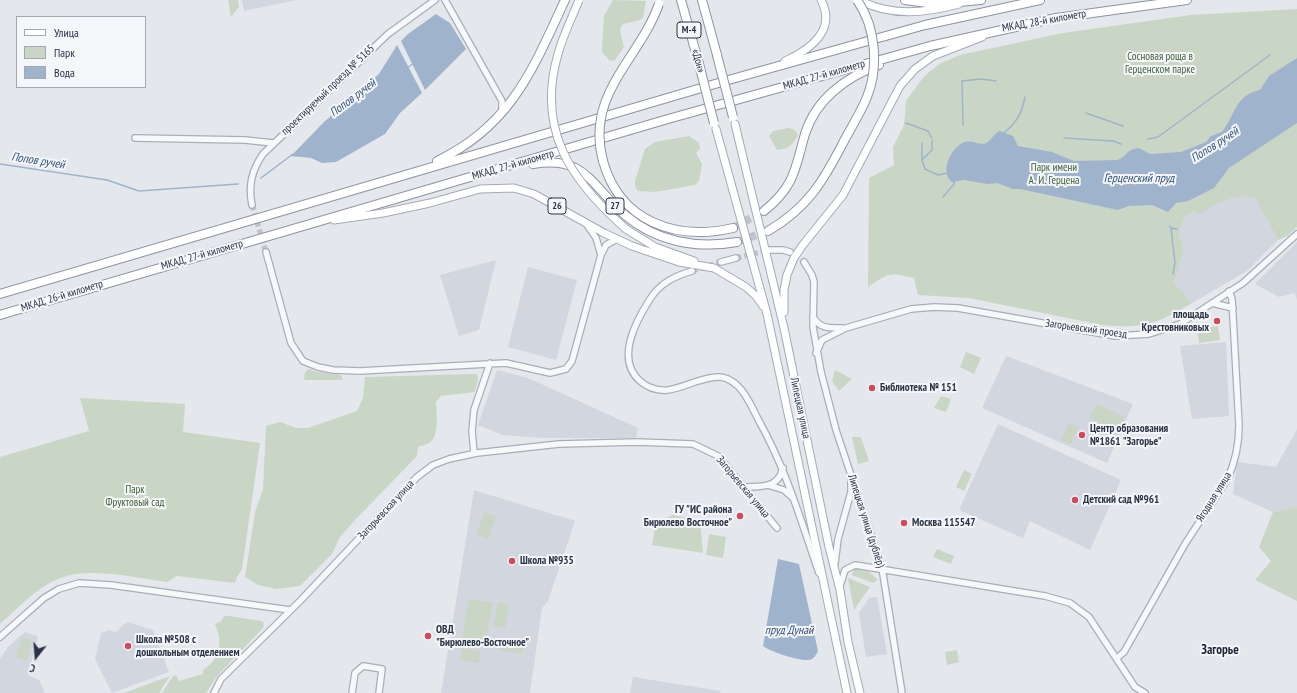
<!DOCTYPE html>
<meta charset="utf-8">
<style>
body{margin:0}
#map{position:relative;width:1297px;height:693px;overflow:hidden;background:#e4e7ec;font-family:"PT Sans Narrow",sans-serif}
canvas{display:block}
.legend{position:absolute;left:16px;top:16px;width:130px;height:72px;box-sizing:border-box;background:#f4f6f9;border:1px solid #a4a8b1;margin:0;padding:5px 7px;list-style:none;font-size:12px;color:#2b3445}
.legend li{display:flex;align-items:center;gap:8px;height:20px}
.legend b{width:20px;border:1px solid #a4a8b1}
.north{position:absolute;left:16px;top:637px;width:40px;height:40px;-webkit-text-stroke:3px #f4f6f9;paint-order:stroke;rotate:197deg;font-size:11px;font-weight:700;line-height:16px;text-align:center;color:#2b3445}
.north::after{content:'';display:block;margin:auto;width:14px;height:18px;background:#2b3445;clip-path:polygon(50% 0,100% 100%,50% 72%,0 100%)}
</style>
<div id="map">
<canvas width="1297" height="693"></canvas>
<ul class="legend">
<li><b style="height:5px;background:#fff"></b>Улица</li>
<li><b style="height:11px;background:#c9d6c5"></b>Парк</li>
<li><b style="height:11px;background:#9fb4cc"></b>Вода</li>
</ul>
<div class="north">С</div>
</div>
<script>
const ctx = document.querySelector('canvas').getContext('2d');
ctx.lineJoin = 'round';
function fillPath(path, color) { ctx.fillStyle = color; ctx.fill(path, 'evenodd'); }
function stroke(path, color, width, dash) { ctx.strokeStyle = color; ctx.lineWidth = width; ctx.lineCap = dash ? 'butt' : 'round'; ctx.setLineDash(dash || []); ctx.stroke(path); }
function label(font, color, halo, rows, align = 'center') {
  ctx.font = font + ' "PT Sans Narrow",sans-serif'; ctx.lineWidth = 4; ctx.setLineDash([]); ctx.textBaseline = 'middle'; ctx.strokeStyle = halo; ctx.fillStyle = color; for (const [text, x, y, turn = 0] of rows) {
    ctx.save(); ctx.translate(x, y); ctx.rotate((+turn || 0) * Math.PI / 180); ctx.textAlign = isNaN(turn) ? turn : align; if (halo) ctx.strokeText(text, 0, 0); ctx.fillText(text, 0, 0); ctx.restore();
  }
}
const built = new Path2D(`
 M242 0H296L244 11Z
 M1247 183 1278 240 1247 271 1192 303 1174 283 1184 249 1179 235 1184 218Z
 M1297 242V300L1295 293 1279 297 1255 284Z
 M496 260 479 330 459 336 440 275Z
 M528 267 577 280 556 360 508 347Z
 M1226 342 1229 416 1192 419 1180 346Z
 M1006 356 1133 404 1107 463 982 408Z
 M497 370 528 378 638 428 636 438H542L503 435 478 425Z
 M998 424 1121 480 1090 550 1030 521 1023 538 959 510Z
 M1297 429V507L1273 512 1233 494 1237 462 1276 467Z
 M474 490 575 521 548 601 542 608 530 693H441Z
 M877 597 887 654 866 657 859 613 869 598Z
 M128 622 153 630 169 672 112 693 95 659 101 633 109 630 114 632 118 631 121 626Z
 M25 632 38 636 28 675 39 680 45 693H0V659L8 647Z
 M633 677 721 691 720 693H630Z`);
const green = new Path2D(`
 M228 0H238L239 7 231 17Z
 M613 0 646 1 643 18C636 23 629 21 622 25L620 30 624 47 614 61 609 60 602 52V47L604 16Z
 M1297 9V227L1287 236 1278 240 1255 198C1234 192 1217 204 1199 214L1194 212 1184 218 1179 235 1184 249 1174 283 1192 303C1157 324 1143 329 1102 325L969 298 918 295 914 278C890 272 888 273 868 287L869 178 894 165 893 147 904 125 906 101 922 79 929 72 941 63 960 55 1063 33 1191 15Z
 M789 128 795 130 798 135C793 145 788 149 777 150L769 136 773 131Z
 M689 136 699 143 700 149 696 153 702 164 699 181 695 185 655 192 638 191 635 186V181L645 149 655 142Z
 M1218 326 1220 340 1199 343 1197 329Z
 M966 352 981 358 974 374 960 367Z
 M309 369 317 372 341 375 343 380H304L305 372Z
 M835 370 852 379 839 391 832 381Z
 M477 374 478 379 475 392 441 396 436 402C436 412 441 439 427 444 424 446 421 445 418 447L417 456 354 521 340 537 332 554 300 586 276 589 258 585 245 577 255 512 263 489 266 426 280 422 296 428H308L357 411 363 398 365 377Z
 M941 396 951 399 946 412 934 408Z
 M80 398 185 404 183 432 260 443 242 569 237 577 235 583 177 576 167 582C134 578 89 566 58 579 36 588 18 608 0 624V457L89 431Z
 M1096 404 1125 417 1118 431 1090 418Z
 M1069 423 1079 427 1071 444 1061 440Z
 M852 437H861L869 461 858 464Z
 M964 470 972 474 964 491 956 487Z
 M1297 507V601L1255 580 1271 561 1259 547 1273 512Z
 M484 512 496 516 488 539 477 535Z
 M673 515 700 521 703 553 652 545 656 523Z
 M709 534 726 537 723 558 706 555Z
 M937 549 954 556 951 564 933 557Z
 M854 568 869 572 878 580 873 583 852 575Z
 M848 578 870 587 854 610Z
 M469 599 493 603 484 646 461 642Z
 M498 602 509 604 505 628 493 626Z
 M224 616H229L261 621 264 623 263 628 218 675 206 693H162L173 676 176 675 179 681 203 674V670C221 658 223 643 215 624L221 621Z
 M22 637 32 640 27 661 16 658Z
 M500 638 524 642 522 654 498 650Z
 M462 648 480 651 479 663 460 660Z
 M957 650 959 662 947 665 945 652Z
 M170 676 159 693H124Z`);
const water = new Path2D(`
 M436 14 450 23 466 49 425 90 401 41 408 34Z
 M397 45 422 93 400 113 385 134 336 162 322 163 311 158 291 156 324 122 379 74Z
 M1297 58V123L1229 168 1214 188 1188 201 1176 203 1168 212 1152 205 1129 206 1118 210 1020 189H1013L997 183 987 184 964 180 952 182C939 173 951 146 965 142 973 140 981 146 986 143 992 140 993 134 1000 131L1013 136 1018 146 1052 152 1074 161 1117 160C1127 157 1126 149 1139 148L1150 154 1181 152 1206 142 1211 136 1222 132C1236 114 1234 96 1260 90L1269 76Z
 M778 559 799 564 818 651C816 655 814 659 809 660 799 661 771 652 763 646Z`);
const stream = new Path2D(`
 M407 68 414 63
 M1086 113 1123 126
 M906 123 928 131 932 138
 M963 125 962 81 981 79 996 81
 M1004 133C1017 122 1022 113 1025 97
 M1064 138 1113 141 1121 144
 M1148 139 1158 137 1270 55
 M922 143V160L925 169 938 175 947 173
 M923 159 932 150V141
 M0 164 107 180 139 191 238 184
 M261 178 293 154
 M943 197 954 184V182
 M1170 226 1171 228 1177 229
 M1171 228 1175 263 1173 274`);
const minorTunnel = new Path2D(`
 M252 205 266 252
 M736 258 769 250
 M692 271 721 262`);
const highwayTunnel = new Path2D(`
 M733 228 762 212
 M737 242 768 231`);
const minor = new Path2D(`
 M445 0 502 101V111
 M135 138 245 140 273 143
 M252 205C248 185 252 170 263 154L388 34 435 0
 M587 225 596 238 601 255
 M769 250H783L790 252
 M266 252 291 343 303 361 318 367 333 370 360 371 506 363 550 373 566 369 572 361 601 255 606 245 617 239
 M721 262 736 258
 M804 262 812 275 814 282 813 327 821 372 836 430 882 568 902 693
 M692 271C675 276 660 283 650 299 636 321 615 359 640 381 648 388 657 391 668 390 684 388 701 377 718 377 728 377 737 384 743 392 749 400 754 411 759 421 786 469 801 521 819 573
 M1212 303 1233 308
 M813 317C820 329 830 328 842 328
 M816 353 822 340 846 328 911 309 934 307 958 308 1115 336 1149 334 1180 324 1243 283 1297 234
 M474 453 472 431 474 410 490 363
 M768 485 784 490 793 498
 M744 487C762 486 778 489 783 468
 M835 563 838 539 851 492V480
 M840 586 845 570 855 565 1045 596 1070 603 1089 617 1135 687 1145 693
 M0 637 44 598 59 589 79 583 111 585 290 610
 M1117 658 1124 652 1185 544 1228 478C1236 460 1239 444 1239 425L1232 299 1229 291
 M214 693 221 679 300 601 417 477 433 465 449 459 477 453 559 444 637 442 693 444 718 456 777 528
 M352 693 355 673 363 666 382 669 379 693`);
const major = new Path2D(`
 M859 0C891 17 925 13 959 4
 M785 61C810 50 837 30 821 0
 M735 124 784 328 829 547 840 590 848 642 860 693
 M716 129 767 314 847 693
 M334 220 383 213 430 203 480 189 514 188 534 194 604 233 632 246 679 262 714 268 746 287 756 296 763 306
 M626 229 655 247 694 261
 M784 312V290L787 275 794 258 802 246 843 195 900 86 915 69 933 56 982 37`);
const highway = new Path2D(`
 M681 0 698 60
 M702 0 717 55
 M905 0 935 4 981 0
 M437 161C511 126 533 69 565 0
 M603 161C620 222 676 241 733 228
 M533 164C586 155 591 186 625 215 657 242 697 249 737 242
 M764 211C795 186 795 169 805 134 816 99 846 77 879 65
 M768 231C808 208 824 180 844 141
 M0 294 732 79 925 25 1040 0
 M0 315 668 119 930 46 1056 18 1187 0`);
const majorBridge = new Path2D(`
 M579 0C572 18 563 35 558 54 536 130 571 181 626 229`);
const highwayBridge = new Path2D(`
 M717 55 733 117
 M698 60 714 123
 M844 141C852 126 861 112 867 97 879 67 876 27 857 0
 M603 161C585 94 639 60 659 4`);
const markers = [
 [1217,321,4,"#d1495b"],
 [872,388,4,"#d1495b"],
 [1082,435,4,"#d1495b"],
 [1075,500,4,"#d1495b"],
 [740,516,4,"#d1495b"],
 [904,523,4,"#d1495b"],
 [512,561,4,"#d1495b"],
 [428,636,4,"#d1495b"],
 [128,646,4,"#d1495b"]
];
const shields = [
 [689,30,24],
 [557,206,18],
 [615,206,18]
];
const shieldNames = [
 ["М-4",689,30],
 ["26",557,206],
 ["27",615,206]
];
const streetNames = [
 ["МКАД, 28-й километр",1044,21,-10],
 ["«Дон»",698,61,75],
 ["МКАД, 27-й километр",824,75,-16],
 ["проектируемый проезд № 5165",328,90,-44],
 ["МКАД, 27-й километр",513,165,-16],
 ["МКАД, 27-й километр",202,255,-16],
 ["МКАД, 26-й километр",62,296,-17],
 ["Загорьевский проезд",1086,329,8],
 ["Липецкая улица",800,408,78],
 ["Загорьевская улица",743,487,50],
 ["Ягодная улица",1214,497,-58],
 ["Загорьевская улица",386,510,-47],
 ["Липецкая улица (дублёр)",866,521,72]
];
const parkNames = [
 ["Сосновая роща в",1160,57],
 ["Герценском парке",1160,70],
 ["Парк имени",1054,168],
 ["А. И. Герцена",1054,181],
 ["Парк",135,490],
 ["Фруктовый сад",135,503]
];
const poiNames = [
 ["площадь",1209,315,"right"],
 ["Крестовниковых",1209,328,"right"],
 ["Библиотека № 151",880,388],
 ["Центр образования",1090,429],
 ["№1861 \"Загорье\"",1090,442],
 ["Детский сад №961",1083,500],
 ["ГУ \"ИС района",732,510,"right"],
 ["Бирюлево Восточное\"",732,523,"right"],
 ["Москва 115547",912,523],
 ["Школа №935",520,561],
 ["ОВД",436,630],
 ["\"Бирюлево-Восточное\"",436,643],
 ["Школа №508 с",136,640],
 ["дошкольным отделением",136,653]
];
const waterNames = [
 ["Попов ручей",353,98,-37],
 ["Попов ручей",1215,145,-33],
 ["Попов ручей",38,161,9],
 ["Герценский пруд",1139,179],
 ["пруд Дунай",789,631]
];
const quarterNames = [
 ["Загорье",1220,650]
];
fillPath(built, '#d2d6de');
fillPath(green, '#c9d6c5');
fillPath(water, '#9fb4cc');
stroke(stream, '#9fb4cc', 1.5);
stroke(minorTunnel, '#bfc3cb', 5.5, [5.5, 3]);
stroke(highwayTunnel, '#bfc3cb', 8, [8, 4]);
stroke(minor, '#a9aeb7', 8);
stroke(major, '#a3abb8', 9);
stroke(highway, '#8b94a3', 10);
stroke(minor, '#f7f8fa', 5.5);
stroke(major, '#fff', 7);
stroke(highway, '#fff', 8);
stroke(majorBridge, '#a3abb8', 9, []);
stroke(highwayBridge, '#8b94a3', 10, []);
stroke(majorBridge, '#fff', 7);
stroke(highwayBridge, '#fff', 8);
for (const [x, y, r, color] of markers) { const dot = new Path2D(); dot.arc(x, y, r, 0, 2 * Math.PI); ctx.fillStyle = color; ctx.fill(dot); stroke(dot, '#f4f6f9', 1.5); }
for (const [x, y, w] of shields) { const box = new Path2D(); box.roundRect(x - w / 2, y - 8, w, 16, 3); ctx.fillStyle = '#f4f6f9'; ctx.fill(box); stroke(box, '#2b3445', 1); }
label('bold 10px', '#2b3445', null, shieldNames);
label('11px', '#2b3445', '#f4f6f9', streetNames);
label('11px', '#3f6138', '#f4f6f9', parkNames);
label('bold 11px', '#2b3445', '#f4f6f9', poiNames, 'left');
label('italic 12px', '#34527a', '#f4f6f9', waterNames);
label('bold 13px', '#1d2536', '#f4f6f9', quarterNames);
</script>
